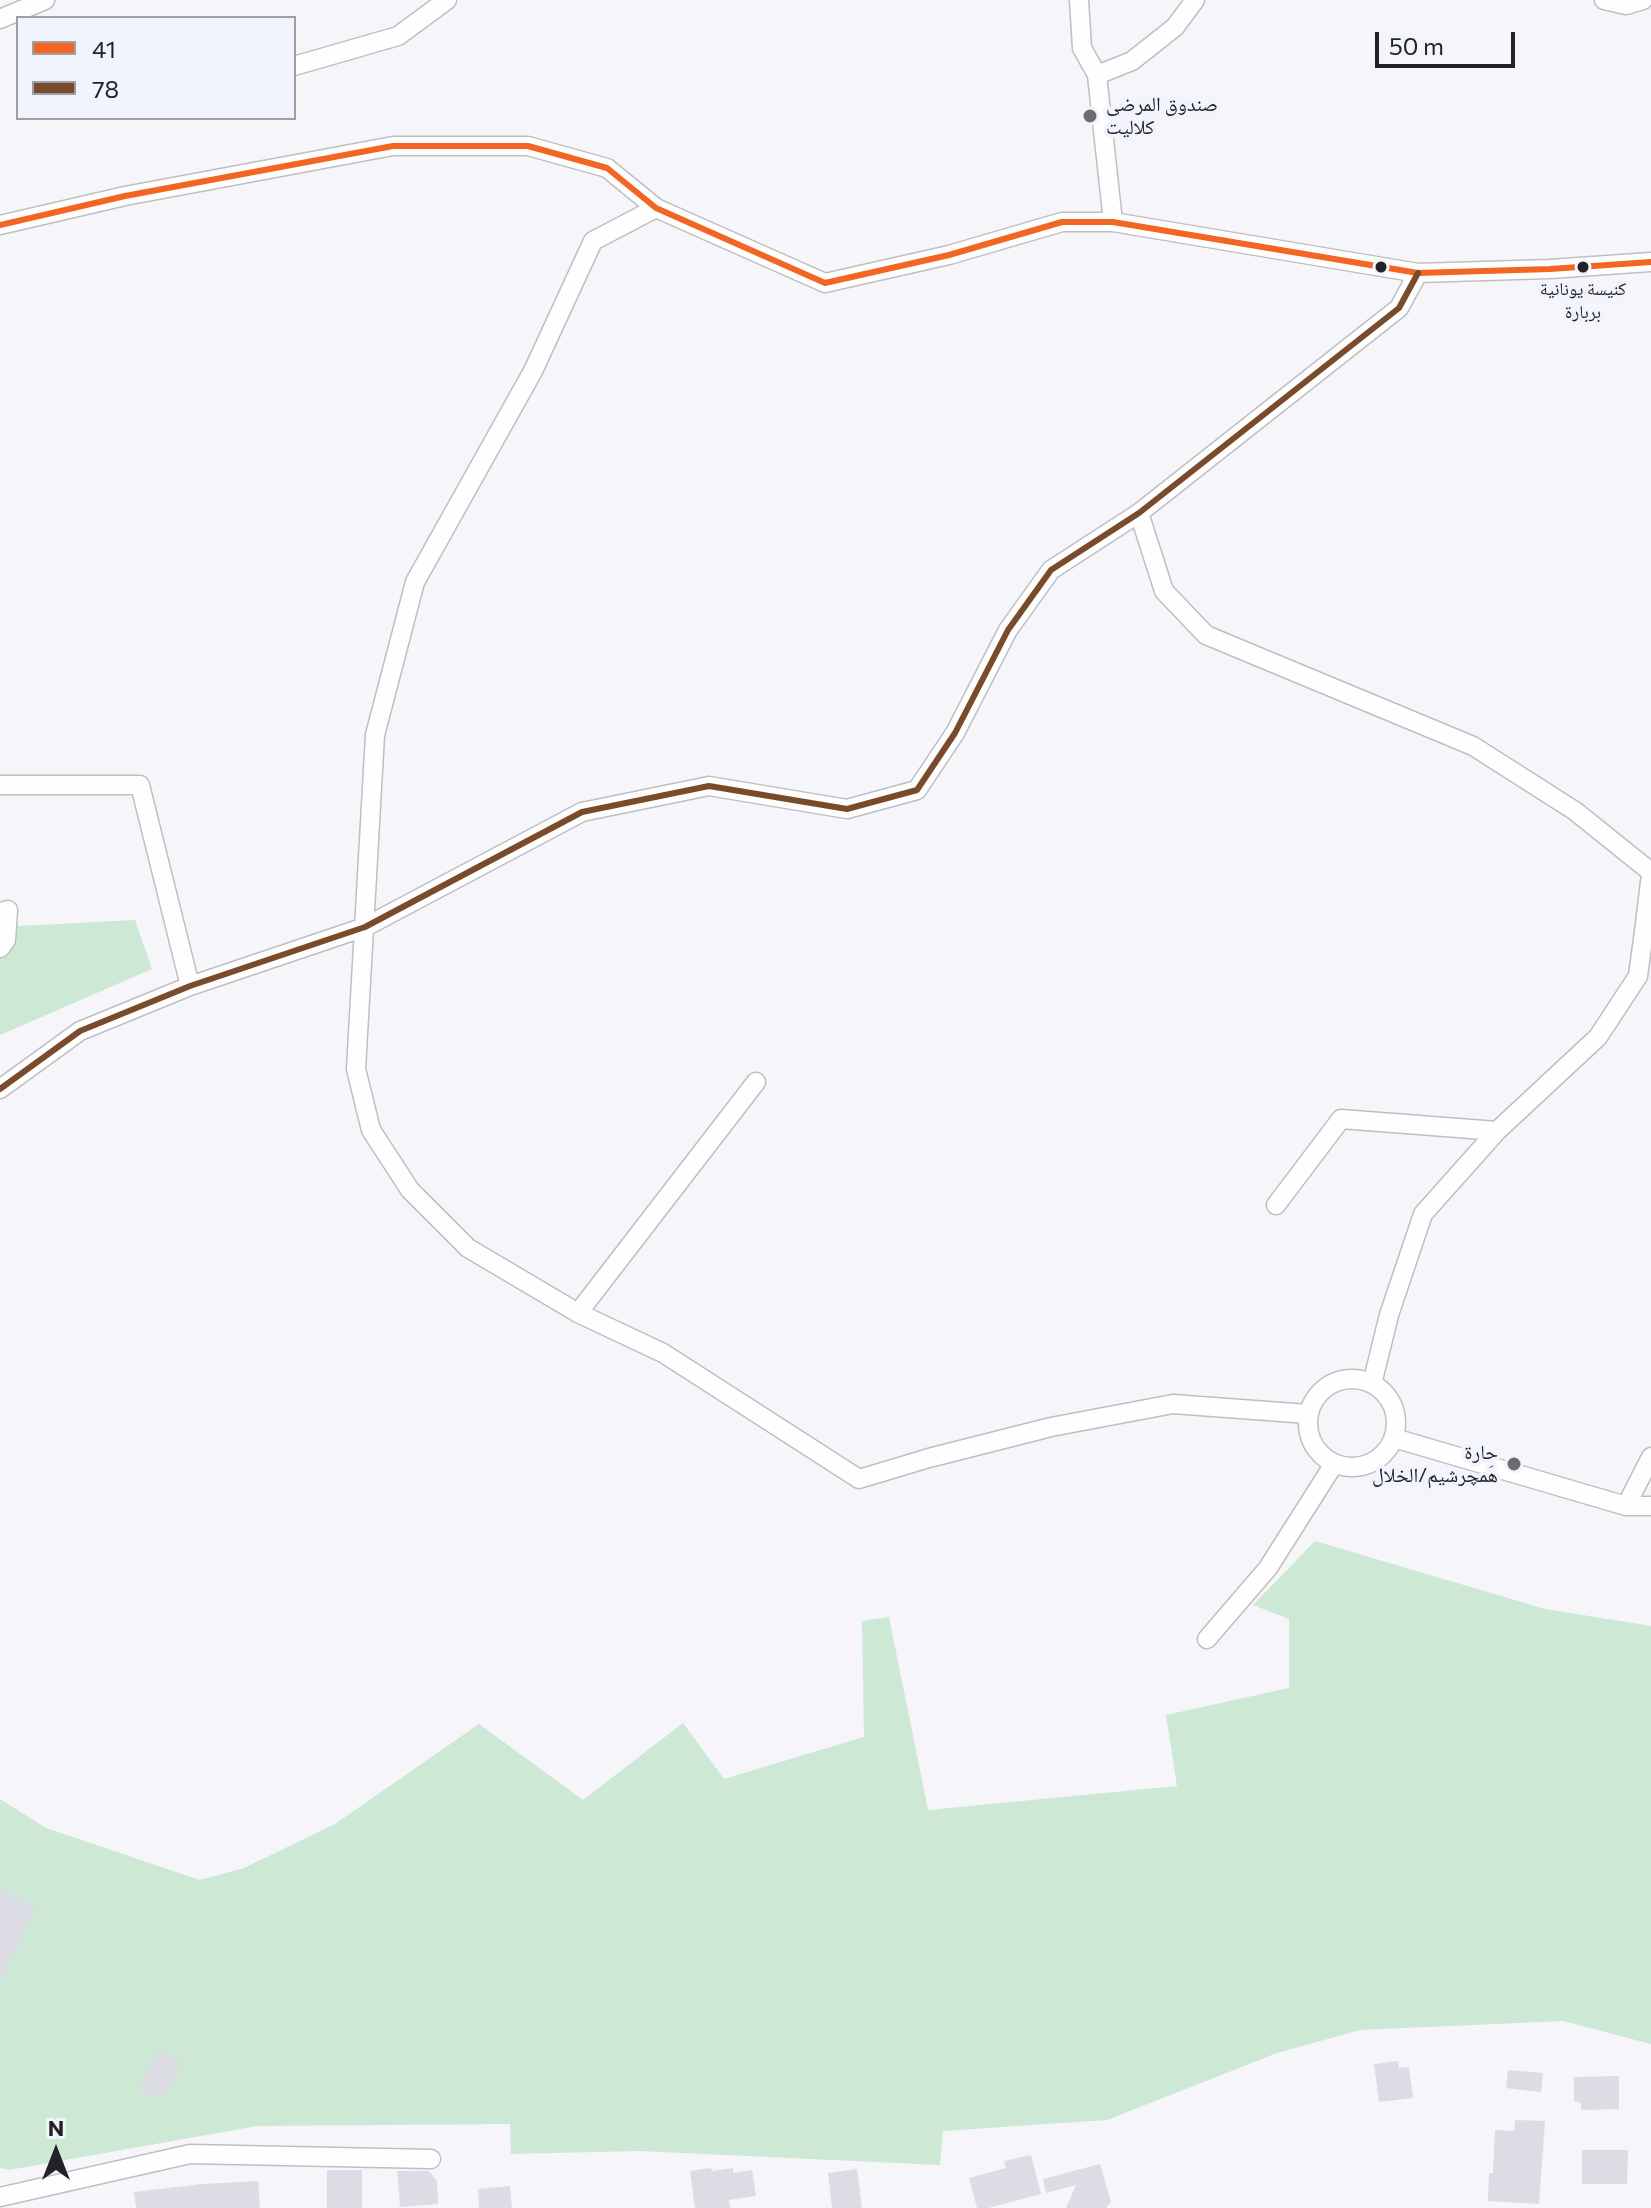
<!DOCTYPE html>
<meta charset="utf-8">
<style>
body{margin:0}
#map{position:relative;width:1651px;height:2208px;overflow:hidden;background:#f5f5fa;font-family:Commissioner,sans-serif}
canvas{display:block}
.legend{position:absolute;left:16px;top:16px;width:280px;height:104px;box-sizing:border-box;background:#f2f4fd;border:2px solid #9fa0a7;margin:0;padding:10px 14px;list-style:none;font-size:24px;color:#222326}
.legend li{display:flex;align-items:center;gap:16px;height:40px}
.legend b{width:40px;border:2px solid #9fa0a7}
.north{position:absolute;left:16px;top:2112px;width:80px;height:80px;-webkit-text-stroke:6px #f2f4fd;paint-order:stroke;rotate:0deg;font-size:22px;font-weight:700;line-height:32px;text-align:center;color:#222326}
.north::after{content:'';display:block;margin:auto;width:28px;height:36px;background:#222326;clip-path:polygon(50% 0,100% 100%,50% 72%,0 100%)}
.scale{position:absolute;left:1375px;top:32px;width:140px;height:36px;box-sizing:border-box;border:4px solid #222326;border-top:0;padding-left:10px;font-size:24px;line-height:28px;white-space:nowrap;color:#222326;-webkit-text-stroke:6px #f2f4fd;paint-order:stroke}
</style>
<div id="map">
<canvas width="1651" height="2208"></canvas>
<ul class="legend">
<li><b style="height:10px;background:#f26522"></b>41</li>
<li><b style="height:10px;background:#7a4b2a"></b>78</li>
</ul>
<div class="north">N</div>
<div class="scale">50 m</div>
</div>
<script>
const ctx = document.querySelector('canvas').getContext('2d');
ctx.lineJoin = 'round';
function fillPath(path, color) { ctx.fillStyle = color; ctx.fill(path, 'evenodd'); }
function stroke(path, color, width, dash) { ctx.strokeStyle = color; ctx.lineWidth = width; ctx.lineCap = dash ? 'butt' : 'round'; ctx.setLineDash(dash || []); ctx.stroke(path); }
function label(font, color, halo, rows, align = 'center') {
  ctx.font = font + ' Commissioner,"Noto Naskh Arabic",sans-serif'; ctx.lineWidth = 8; ctx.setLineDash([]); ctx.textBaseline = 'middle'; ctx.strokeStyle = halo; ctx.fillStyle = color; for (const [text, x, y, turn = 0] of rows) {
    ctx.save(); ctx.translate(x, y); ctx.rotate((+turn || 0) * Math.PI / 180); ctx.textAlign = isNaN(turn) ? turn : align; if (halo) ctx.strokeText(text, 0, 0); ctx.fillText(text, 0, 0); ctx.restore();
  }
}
const green = new Path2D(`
 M135 920 152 969 0 1035V927Z
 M1315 1541 1545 1609 1651 1626V2044L1563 2021 1360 2030 1277 2053 1107 2120 943 2131 940 2165 640 2151 511 2154 510 2124 257 2126 9 2170 0 2168V1799L46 1828 200 1880 244 1868 335 1824 479 1724 583 1800 683 1723 724 1779 864 1737 862 1621 889 1617 928 1810 1177 1786 1166 1715 1289 1688V1619L1253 1605Z`);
const building = new Path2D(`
 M0 1889 36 1906 0 1982Z
 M158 2050 182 2062 162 2101 139 2089Z
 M1398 2061 1399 2068 1409 2067 1413 2098 1379 2102 1374 2064Z
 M1508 2070 1543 2073 1541 2092 1506 2088Z
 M1619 2076V2109L1581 2110V2103L1574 2101V2077Z
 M1515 2120 1545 2121 1539 2204 1488 2201 1489 2173H1493L1495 2130 1514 2131Z
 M1582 2150H1628L1627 2184H1582Z
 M1031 2155 1041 2194 988 2208H977L969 2178 1006 2168 1004 2161Z
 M1100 2164 1111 2202 1106 2208H1066L1076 2185 1046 2193 1043 2179Z
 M711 2168 712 2171 733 2168V2173L752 2170 756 2196 729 2200 730 2208H695L690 2171Z
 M857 2169 862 2208H832L828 2173Z
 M327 2170H362V2208H327Z
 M397 2171H429L437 2181 438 2204 400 2207Z
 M258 2181 260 2208H136L134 2192 203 2184Z
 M510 2186 512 2208H479L478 2189Z`);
const minor = new Path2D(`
 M1079 0 1082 48 1097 75 1113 222
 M1604 0 1626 5 1643 0
 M0 19 45 0
 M294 66 398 36 447 0
 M1097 75 1132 61 1175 27 1195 0
 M656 208 593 241 533 371 415 582 375 735 356 1069 371 1130 410 1190 468 1248 578 1313 663 1353 859 1479 929 1458 1051 1427 1173 1404 1308 1414
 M0 225 125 196 393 146H528L607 168 656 208 825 283 949 255 1062 222H1113L1418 273 1550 269 1651 262
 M1139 513 1164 591 1206 635 1473 746 1575 811 1651 872
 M0 785H140L190 986
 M1651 874 1644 932H1651
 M0 912 8 910 6 940 0 948
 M0 1089 80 1031 190 986 365 927 582 812 709 786 847 809 917 790 955 733 1008 630 1051 570 1139 513 1399 308 1418 273
 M1276 1205 1341 1119 1497 1131
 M578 1313 756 1082
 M1308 1423a44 44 0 1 1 88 0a44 44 0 1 1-88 0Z
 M1372 1384 1389 1315 1423 1214 1497 1131 1598 1037 1638 976 1644 932
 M1394 1438 1626 1506H1651
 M1626 1506 1651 1457
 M1207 1639 1268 1568 1334 1464
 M0 2197 190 2154 431 2159`);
const bus1 = new Path2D(`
 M0 225 125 196 393 146H528L607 168 656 208 825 283 949 255 1062 222H1113L1418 273 1550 269 1651 262`);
const bus2 = new Path2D(`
 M0 1089 80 1031 190 986 365 927 582 812 709 786 847 809 917 790 955 733 1008 630 1051 570 1139 513 1399 308 1418 273`);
const markers = [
 [1090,116,8,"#6c6c70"],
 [1381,267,7,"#222326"],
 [1583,267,7,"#222326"],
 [1514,1464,8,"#6c6c70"]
];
const busNames = [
 ["كنيسة يونانية",1583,289],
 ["بربارة",1583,312]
];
const poiNames = [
 ["صندوق المرضى",1106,104],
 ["كلاليت",1106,127],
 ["حارة",1498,1452,"right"],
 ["هَمچرشيم/الخلال",1498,1475,"right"]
];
fillPath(green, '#cde8d5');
fillPath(building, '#dbdce4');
stroke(minor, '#bfbfc2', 21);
stroke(minor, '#fefefe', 18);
stroke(bus1, '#f26522', 6);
stroke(bus2, '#7a4b2a', 6);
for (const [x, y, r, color] of markers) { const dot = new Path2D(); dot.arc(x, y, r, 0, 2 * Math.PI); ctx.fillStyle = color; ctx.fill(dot); stroke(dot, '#f2f4fd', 3); }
label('18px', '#222326', '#f2f4fd', busNames);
label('20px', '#222326', '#f2f4fd', poiNames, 'left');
</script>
